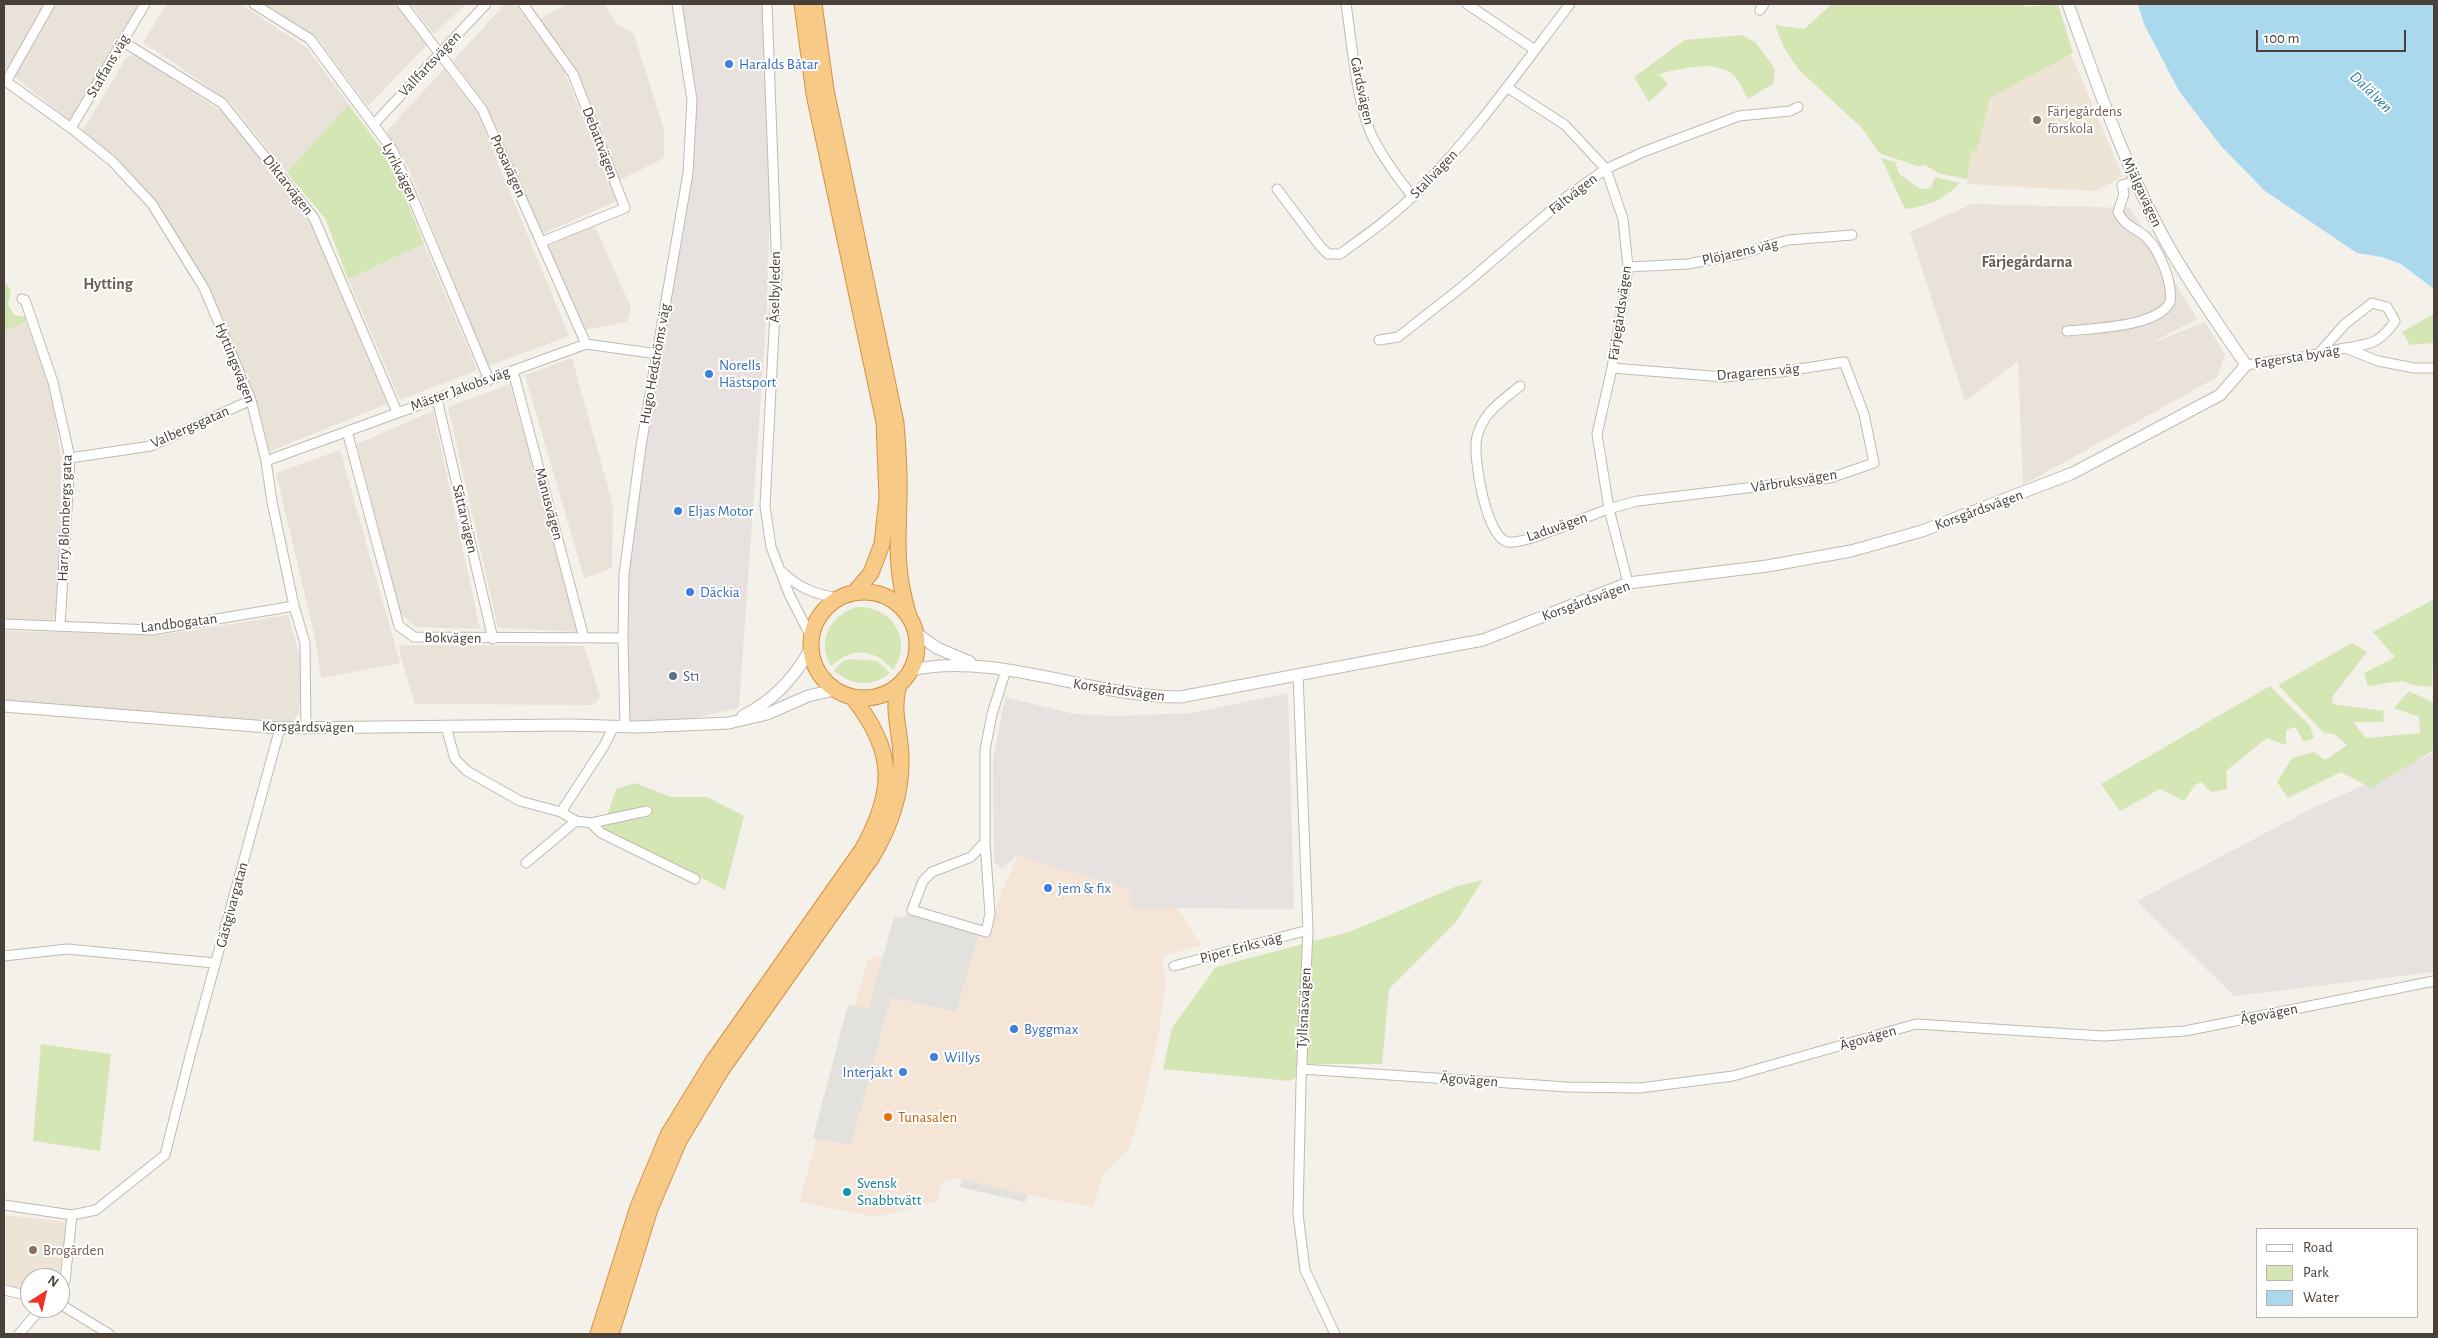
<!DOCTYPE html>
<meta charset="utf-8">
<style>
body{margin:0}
#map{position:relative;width:2438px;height:1338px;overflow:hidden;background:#f4f0ea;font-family:"Alegreya Sans",sans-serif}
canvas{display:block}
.frame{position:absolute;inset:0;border:5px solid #484039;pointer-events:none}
.legend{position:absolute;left:2256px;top:1228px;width:162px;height:90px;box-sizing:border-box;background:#fff;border:1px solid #b6b3b0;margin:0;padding:6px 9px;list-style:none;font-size:15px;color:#484039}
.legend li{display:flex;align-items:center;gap:10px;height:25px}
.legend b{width:25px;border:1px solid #b6b3b0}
.north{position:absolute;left:20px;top:1268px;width:50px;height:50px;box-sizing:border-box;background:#fff;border:1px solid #b6b3b0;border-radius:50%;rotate:35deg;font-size:14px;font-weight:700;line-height:20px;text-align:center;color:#484039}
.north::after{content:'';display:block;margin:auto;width:18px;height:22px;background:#ef3127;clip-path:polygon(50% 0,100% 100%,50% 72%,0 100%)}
.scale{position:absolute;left:2256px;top:30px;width:150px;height:22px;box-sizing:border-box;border:2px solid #484039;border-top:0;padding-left:6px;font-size:15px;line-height:18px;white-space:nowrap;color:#484039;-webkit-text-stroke:4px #fff;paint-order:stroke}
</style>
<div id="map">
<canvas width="2438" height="1338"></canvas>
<div class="frame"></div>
<ul class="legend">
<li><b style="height:6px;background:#fff"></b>Road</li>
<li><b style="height:14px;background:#d5e6b5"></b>Park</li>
<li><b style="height:14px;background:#aad8ed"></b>Water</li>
</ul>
<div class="north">N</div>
<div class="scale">100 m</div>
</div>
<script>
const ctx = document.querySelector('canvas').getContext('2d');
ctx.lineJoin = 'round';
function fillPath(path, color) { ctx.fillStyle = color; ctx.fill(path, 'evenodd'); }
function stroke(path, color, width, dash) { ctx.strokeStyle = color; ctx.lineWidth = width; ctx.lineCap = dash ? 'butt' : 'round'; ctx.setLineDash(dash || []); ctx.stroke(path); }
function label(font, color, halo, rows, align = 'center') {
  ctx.font = font + ' "Alegreya Sans",sans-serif'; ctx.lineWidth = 4; ctx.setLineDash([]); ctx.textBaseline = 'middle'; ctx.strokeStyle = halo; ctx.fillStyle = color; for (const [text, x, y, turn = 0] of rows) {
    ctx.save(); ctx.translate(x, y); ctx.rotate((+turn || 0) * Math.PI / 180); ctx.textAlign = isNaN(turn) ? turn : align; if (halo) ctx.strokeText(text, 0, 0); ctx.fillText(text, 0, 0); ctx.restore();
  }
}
const residential = new Path2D(`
 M4 4H47L9 72 4 69Z
 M57 4H140L70 121 14 76Z
 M167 4H240L307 48 348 104 287 173 230 102 143 42Z
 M263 4H395L428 44 368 106 317 38Z
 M410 4H466L434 34Z
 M505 4H515L563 69 617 201 542 234 487 106 453 61Z
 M568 4H604L616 23 634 34 664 130V158L620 180 576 68 540 19Z
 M135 55 223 112 312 226 387 404 268 452 199 272 159 206 119 161 82 132 126 58Z
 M444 69 477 112 569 336 488 366 404 158 386 132Z
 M1972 204 2130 208 2197 319 2147 345 2205 322 2225 354 2217 377 2023 485 2018 361 1965 401 1910 232Z
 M594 224 631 308 627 322 583 330 548 246Z
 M424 244 477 370 400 400 348 279Z
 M26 322 51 392 61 457 59 607 57 616 51 620 4 619V331Z
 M572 358 613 506 612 568 584 578 525 375Z
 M510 384 579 632 498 628 448 407Z
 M433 411 480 629 416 627 401 614 357 444Z
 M340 450 400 663 321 678 316 642 276 473Z
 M288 615 303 667 299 714 291 723 4 700V631L163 635Z
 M402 645 584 646 600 696 594 705 415 704 399 650Z`);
const commercial = new Path2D(`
 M1025 839 1147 863 1201 945 1162 956 1166 982 1159 1031 1143 1104 1129 1148 1104 1173 1093 1207 1028 1195 1025 1202 960 1187 962 1179H953L941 1183 938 1201 877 1217 799 1202 817 1139 813 1138 848 1005H854L868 961 873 956 884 958 894 917 901 918 912 910 981 930 994 911Z`);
const industrial = new Path2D(`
 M677 4H763L772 132 767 308 739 708 681 721 626 727 624 574 688 173 692 100Z
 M1288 693 1294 909 1132 908 1130 890 1017 855 1002 869 994 862 993 760 1005 697 1074 714 1116 716 1191 713Z
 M2434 753V972L2234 996 2137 901 2311 809Z`);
const education = new Path2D(`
 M2066 43 2123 177 2095 191 1967 184 1980 90Z
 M4 1215 67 1222 59 1278H30V1292L4 1286Z`);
const green = new Path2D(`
 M1832 4H2024L2025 7 2058 4 2073 53 1990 98 1977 151 1972 150 1967 179 1940 174 1925 165 1917 166 1879 153 1861 127 1799 70 1784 48 1775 25 1804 29Z
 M1742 35 1756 43 1775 69 1773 84 1748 99C1744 92 1738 78 1731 73 1712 60 1679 69 1659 74L1668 84 1649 102 1634 77 1685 40Z
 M348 104 391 161 424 244 348 279 325 218 287 173Z
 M1881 158 1895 162 1899 174 1920 189 1931 188 1935 177 1960 183C1943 200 1928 206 1905 209Z
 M4 281 11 290 8 304 14 315 25 317 26 322 4 331Z
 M2434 314V343L2410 345 2402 332Z
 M2434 599 2432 687 2413 685 2402 681 2368 686 2364 673 2395 657 2373 632Z
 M857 607C892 606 914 640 893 670 873 648 853 647 831 666 816 641 831 614 857 607Z
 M2352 643 2367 652 2332 697 2333 704 2384 711 2383 722H2353L2366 738 2420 733 2419 717 2394 708 2409 691 2434 703V750L2371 788 2341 772 2288 798 2277 782 2292 758 2314 752 2325 760 2347 745 2334 734 2324 733 2278 685Z
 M851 659 877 661 890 673C872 688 850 686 834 670L843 661Z
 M2270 686 2310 726 2314 738 2304 742 2295 727 2286 730V745L2267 738 2226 771 2227 789 2211 792 2201 782 2195 785 2184 801 2160 789 2120 811 2101 784Z
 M635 783 671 797H707L744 816 725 890 603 828 616 789Z
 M1483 880 1455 923 1389 989 1382 1064H1315L1290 1081 1163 1069 1172 1028 1216 967 1352 931 1457 886Z
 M41 1044 111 1054 100 1151 33 1141Z`);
const parking = new Path2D(`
 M914 913 979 932 956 1012 891 997 851 1145 813 1138 848 1005 869 1008 894 917 901 918Z
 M962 1179 1028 1195 1025 1202 960 1187Z`);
const water = new Path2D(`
 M2138 4H2434V289L2401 264 2382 257 2357 253 2265 191 2222 147 2179 91 2144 24Z`);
const minor = new Path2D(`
 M254 4 310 39 393 151 489 380
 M402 4 482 109 586 344
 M523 4 573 74 625 208 541 242
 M767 4 777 272 765 506 771 547 789 594 811 637
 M1346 4C1352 43 1356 101 1372 136 1383 158 1397 177 1413 197
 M1467 4 1535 50
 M1760 10 1764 4
 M122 41 222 103 314 218 397 412
 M4 80 71 128 112 161 152 204 204 288 251 400 266 461 272 502 294 606 305 643 306 729
 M7 80 50 4
 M1508 88 1565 125 1606 169 1623 219 1628 267 1612 368 1597 434 1609 509 1628 583
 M374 124 486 4
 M71 128 145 4
 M1277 189 1320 246 1328 254H1340C1365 236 1392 217 1414 195 1473 137 1520 69 1570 4
 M1628 267 1688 264 1740 254 1788 240 1852 235
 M22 299 25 300 53 382 70 458 60 626
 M2067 331C2093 328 2158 327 2170 302 2173 283 2160 251 2146 237 2136 228 2124 226 2118 212L2124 194 2122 185 2136 181
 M1379 340 1398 337 1463 286 1569 195 1606 169 1643 152 1739 116 1790 111 1798 107
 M2320 352 2345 324 2372 303 2387 307 2395 321C2381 342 2372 344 2347 348
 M2246 365 2303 357 2345 348 2378 361 2414 368H2434
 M513 371 584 638
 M1520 386C1502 401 1483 412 1477 437 1472 455 1486 538 1508 542 1526 545 1588 515 1609 509 1619 506 1629 503 1638 501L1830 478 1874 463 1864 414 1844 362 1780 372 1724 377 1612 368
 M437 399 493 639
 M347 431 399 626 414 637 623 638
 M70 458 151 446 251 400
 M266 461 586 344 658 354
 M781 571C799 588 814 594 838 598
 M4 624 152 630 294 606
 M1298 675 1308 930 1301 1083 1298 1214 1305 1270 1335 1334
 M446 727 455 759 467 771 520 801 561 812 576 821 591 823 647 811
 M625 727 623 638 624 574 641 446 688 173 692 100 677 4
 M561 812 604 746 614 726
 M591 823 601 833 695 879
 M985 842 971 857 932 872 923 881 912 910 986 932 990 914 985 842V750L992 714 1006 670
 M526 863 576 821
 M4 956 67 949 215 963
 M1174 966 1308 930
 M1301 1069 1567 1087 1640 1088 1733 1076 1916 1024 2103 1036 2185 1031 2434 981
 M4 1205 72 1215 96 1210 165 1155 191 1052 280 728
 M60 1287 65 1281 72 1215
 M4 1290 30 1296
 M60 1304 109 1334
 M19 1334 41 1308`);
const tertiary = new Path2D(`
 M916 633 937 648 970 662
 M911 670C996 651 1091 697 1180 697L1483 640 1628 583 1767 566 1851 551 1922 531 2073 473 2220 395 2246 365C2218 324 2189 283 2165 240 2124 165 2097 84 2068 4
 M4 706 280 728 570 725 637 727 729 723 767 714 808 696 834 690
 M743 716C774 700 793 679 810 650`);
const trunk = new Path2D(`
 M802 4 814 94 884 422 887 498 882 544 871 573 855 592
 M814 4 826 90 896 423C898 448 900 474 899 499 898 545 895 571 909 616
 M811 645a53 53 0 1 1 106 0a53 53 0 1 1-106 0Z
 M598 1334 638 1207 668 1135 712 1063 862 850C895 791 896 752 853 698
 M611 1334 650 1209 679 1141 722 1069 872 857C890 827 902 793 901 758 901 732 891 711 899 685`);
const markers = [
 [729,64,5,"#3f7fe0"],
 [2037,120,5,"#8d6e63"],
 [709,374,5,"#3f7fe0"],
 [678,511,5,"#3f7fe0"],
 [690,592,5,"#3f7fe0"],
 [673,676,5,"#5c6f8a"],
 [1048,888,5,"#3f7fe0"],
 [1014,1029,5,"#3f7fe0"],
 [934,1057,5,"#3f7fe0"],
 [903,1072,5,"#3f7fe0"],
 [888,1117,5,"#e8710a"],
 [847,1192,5,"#0f9aa8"],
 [33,1250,5,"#8d6e63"]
];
const streetNames = [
 ["Vallfartsvägen",430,64,-47],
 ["Staffans väg",108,66,-60],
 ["Gårdsvägen",1362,91,78],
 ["Debattvägen",600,143,69],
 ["Prosavägen",508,166,66],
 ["Lyrikvägen",400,172,64],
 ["Stallvägen",1434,174,-46],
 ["Diktarvägen",288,185,52],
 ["Mjälgavägen",2142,192,65],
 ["Fältvägen",1573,194,-38],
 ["Plöjarens väg",1740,252,-13],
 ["Åselbyleden",775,287,-89],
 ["Färjegårdsvägen",1620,313,-82],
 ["Fagersta byväg",2297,357,-9],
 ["Hyttingsvägen",235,363,68],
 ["Hugo Hedströms väg",655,364,-80],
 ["Dragarens väg",1758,372,-5],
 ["Mäster Jakobs väg",460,389,-20],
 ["Valbergsgatan",190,427,-24],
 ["Vårbruksvägen",1794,481,-9],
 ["Manusvägen",549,504,75],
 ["Korsgårdsvägen",1979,510,-20],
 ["Harry Blombergs gata",65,518,-88],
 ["Sättarvägen",465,519,77],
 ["Laduvägen",1557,527,-19],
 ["Korsgårdsvägen",1586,601,-20],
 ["Landbogatan",179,623,-7],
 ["Bokvägen",453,638,1],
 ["Korsgårdsvägen",1119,690,8],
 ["Korsgårdsvägen",308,727,1],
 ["Gästgivargatan",232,905,-75],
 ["Piper Eriks väg",1241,948,-15],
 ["Tyllsnäsvägen",1304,1008,-87],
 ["Ägovägen",2269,1014,-11],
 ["Ägovägen",1868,1038,-16],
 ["Ägovägen",1469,1080,4]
];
const shopNames = [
 ["Haralds Båtar",739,64],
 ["Norells",719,365],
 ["Hästsport",719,382],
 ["Eljas Motor",688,511],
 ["Däckia",700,592],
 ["jem & fix",1058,888],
 ["Byggmax",1024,1029],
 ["Willys",944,1057],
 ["Interjakt",893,1072,"right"]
];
const educationNames = [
 ["Färjegårdens",2047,111],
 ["förskola",2047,128],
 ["Brogården",43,1250]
];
const serviceNames = [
 ["St1",683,676]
];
const foodNames = [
 ["Tunasalen",898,1117]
];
const cultureNames = [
 ["Svensk",857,1183],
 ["Snabbtvätt",857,1200]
];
const waterNames = [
 ["Dalälven",2371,92,44]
];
const neighbourhoodNames = [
 ["Färjegårdarna",2027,262],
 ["Hytting",108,284]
];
fillPath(residential, '#e8e2d9');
fillPath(commercial, '#f5e5d7');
fillPath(industrial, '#e7e2df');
fillPath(education, '#ede4d5');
fillPath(green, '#d5e6b5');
fillPath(parking, '#e3e1de');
fillPath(water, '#aad8ed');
stroke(minor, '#c2bab0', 11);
stroke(tertiary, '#c2bab0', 13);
stroke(trunk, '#d69143', 17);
stroke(minor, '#fff', 9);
stroke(tertiary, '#fff', 11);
stroke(trunk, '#f8ca88', 15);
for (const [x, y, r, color] of markers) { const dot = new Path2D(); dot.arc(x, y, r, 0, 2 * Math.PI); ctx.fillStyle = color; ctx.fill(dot); stroke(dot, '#fff', 2); }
label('15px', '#484039', '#fff', streetNames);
label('15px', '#366cbe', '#fff', shopNames, 'left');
label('15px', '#785e54', '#fff', educationNames, 'left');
label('15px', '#4e5e75', '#fff', serviceNames, 'left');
label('15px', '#c56008', '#fff', foodNames, 'left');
label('15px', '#0d838f', '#fff', cultureNames, 'left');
label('italic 16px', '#327c9f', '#fff', waterNames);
label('bold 16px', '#6a5d50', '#fff', neighbourhoodNames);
</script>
